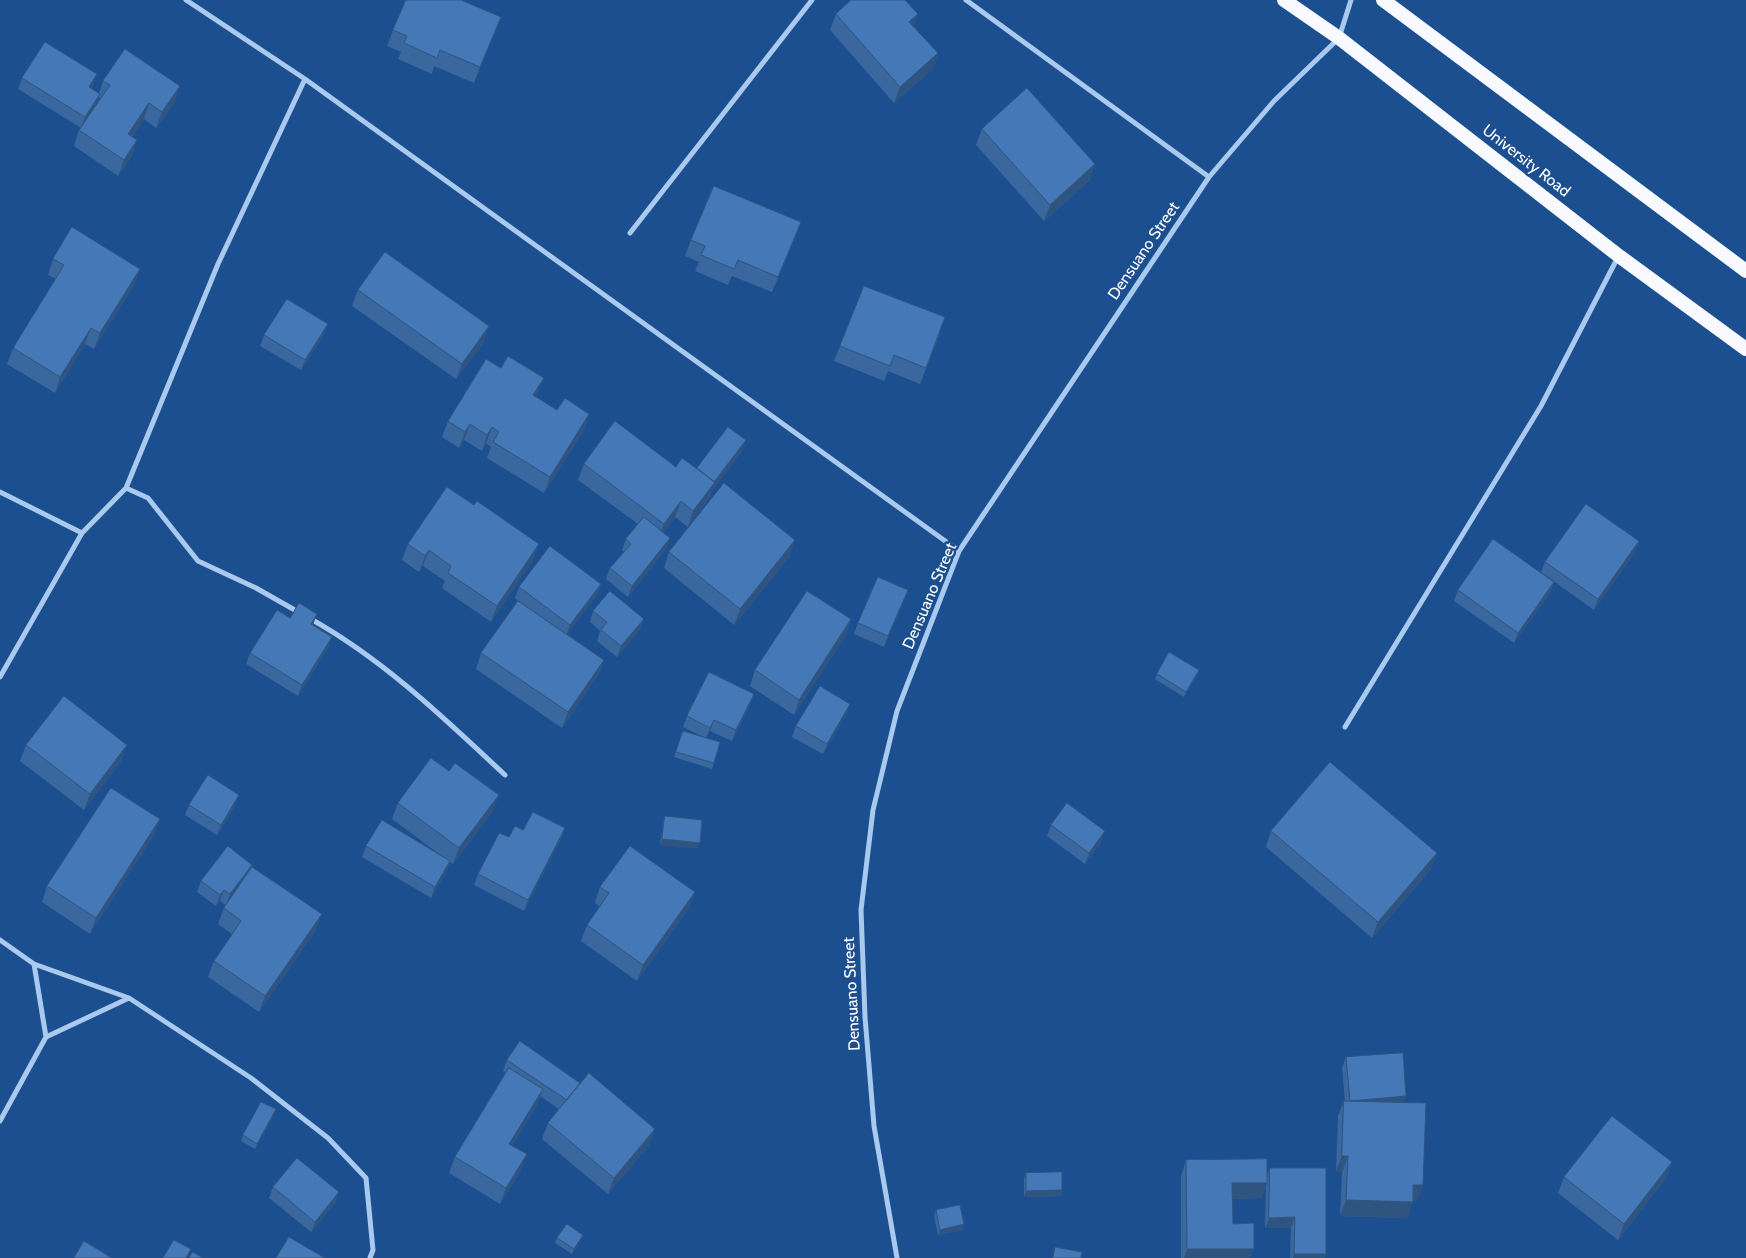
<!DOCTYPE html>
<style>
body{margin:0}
canvas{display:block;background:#1b4f8f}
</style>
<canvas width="1746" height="1258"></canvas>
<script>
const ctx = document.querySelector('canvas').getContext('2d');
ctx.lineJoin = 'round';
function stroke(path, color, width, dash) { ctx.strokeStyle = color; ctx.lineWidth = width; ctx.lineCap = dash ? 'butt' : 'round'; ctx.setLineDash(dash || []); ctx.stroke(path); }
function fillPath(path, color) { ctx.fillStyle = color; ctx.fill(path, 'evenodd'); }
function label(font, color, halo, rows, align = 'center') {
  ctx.font = font + ' Cabin,sans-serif'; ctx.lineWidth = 5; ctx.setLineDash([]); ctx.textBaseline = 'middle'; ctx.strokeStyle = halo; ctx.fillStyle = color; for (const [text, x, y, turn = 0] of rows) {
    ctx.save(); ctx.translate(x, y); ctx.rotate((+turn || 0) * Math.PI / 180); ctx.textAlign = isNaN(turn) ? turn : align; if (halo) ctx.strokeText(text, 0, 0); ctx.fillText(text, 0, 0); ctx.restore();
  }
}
const minor = new Path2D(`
 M966 0 1209 177
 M305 79 959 551
 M630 233 812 0
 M126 488 148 498 198 561 256 588 300 613
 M0 492 82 533
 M309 618C383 659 444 718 505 775
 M0 677 82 533 126 488 218 264 305 79 186 0
 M1345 727 1541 406 1618 257
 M0 940 34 964 129 998 251 1078 328 1138 366 1178 373 1250 370 1258
 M34 964 46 1037
 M0 1121 46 1037 129 998
 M897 1258 874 1126 865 1017 861 910 873 810 897 711 959 551 1209 177 1274 101 1339 38 1351 0`);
const trunk = new Path2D(`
 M1284 0 1339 38 1619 256 1746 349
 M1383 0 1746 271`);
const wall = new Path2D(`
 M836 14 913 26 938 53 932 69 894 103 830 30Z
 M501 17 495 32 474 83 434 66 432 74 398 59 401 52 387 46 393 30Z
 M22 78 93 85 91 88 99 93 103 81 175 102 156 128 144 119 132 137V156L118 176 74 146 79 130 101 99 98 97 96 104 81 128 18 89Z
 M982 129 1090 180 1044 221 976 145Z
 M795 238 772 292 732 276 728 285 695 271 699 262 685 256 691 240Z
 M53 259 134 285 94 349 85 344 55 393 7 364 13 348 56 279 48 275Z
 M358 290 484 342 456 379 352 306Z
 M940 333 920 384 888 371 884 381 834 361 840 346Z
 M264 335H324L301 370 260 346Z
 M501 368 544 378 536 397 557 410 589 414 584 430 544 493 487 458 491 447 486 443 482 451 464 440 459 448 442 437 448 421Z
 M742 451 712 491 709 498 688 527 675 517 663 533 670 538 666 549 628 597 606 579 610 568 624 552 622 550 626 539 638 524 578 480 584 464 676 467 697 468Z
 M1639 541 1635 552 1594 610 1541 572 1545 562Z
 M408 544 533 560 491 622 442 588 445 581 423 566 419 572 402 560Z
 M669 552 790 556 734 625 664 568Z
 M1554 582 1550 593 1514 643 1454 601 1458 590Z
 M601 584 597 595 567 634 604 660 598 675 562 728 476 669 481 653 529 609 515 598 519 587Z
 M908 590 884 647 854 634 858 623Z
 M593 611 644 619 640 629 617 657 597 641 600 631 590 622Z
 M290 618 332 637 328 648 298 696 246 664 250 653Z
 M851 619 846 635 794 715 750 686 755 670Z
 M1199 670 1197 675 1184 697 1155 679 1157 674Z
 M754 694 750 705 732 741 710 731 706 738 720 742 712 769 674 757 683 731 703 737 683 727 687 716Z
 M850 704 846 714 823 754 792 737 796 726Z
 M26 745 121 761 84 810 20 761Z
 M398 803 493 811 453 864 450 862 446 872 431 898 362 857 366 846 443 857 392 819Z
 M189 805 235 806 217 835 185 815Z
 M665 816 698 848 660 845 663 822Z
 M1051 825 1101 842 1085 864 1047 836Z
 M565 828 561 839 524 911 474 885 478 874 509 837 523 830Z
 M1271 831 1431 869 1372 938 1266 847Z
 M154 835 90 934 42 902 47 886Z
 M252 867 316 930 259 1012 208 977 214 961 232 934 218 924 224 908 226 905 220 901 216 906 197 892 201 881Z
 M600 887 695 892 689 908 637 981 581 941 587 925 600 907 595 903Z
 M1346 1057 1404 1102 1417 1201H1413L1407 1218 1340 1216 1342 1172 1336 1171 1338 1116 1344 1101H1345L1342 1068Z
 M507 1060 649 1145 608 1194 542 1139 548 1123 559 1109 540 1096 537 1105 512 1145 521 1170 500 1204 449 1173 455 1157 506 1073 503 1071Z
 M274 1115 255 1149 241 1141 243 1135Z
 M1186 1160 1267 1175 1270 1168 1326 1254 1324 1258H1290L1291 1228H1265L1266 1186 1261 1198 1233 1199V1224L1250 1258H1181V1176Z
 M1672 1162 1666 1178 1618 1240 1558 1193 1564 1177Z
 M1026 1173 1062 1190 1060 1196 1024 1197V1178Z
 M273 1187 339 1192 335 1203 311 1232 269 1198Z
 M936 1210 964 1224 962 1230 938 1235 934 1216Z
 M583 1235 581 1241 572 1254 555 1243 557 1238Z`);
const shadedWall = new Path2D(`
 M918 14 912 30 909 22Z
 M501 17 495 32 474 83 480 67Z
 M938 53 932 69 894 103 900 87Z
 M97 74 93 85 85 98 89 87Z
 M180 86 175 102 156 128 162 112Z
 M100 94 96 104 81 128 85 117Z
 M149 103 144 119 123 150 128 134Z
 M137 140 132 156 118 176 124 160Z
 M1095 164 1090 180 1044 221 1050 205Z
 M801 222 795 238 772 292 778 277Z
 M140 269 134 285 94 349 100 333Z
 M328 324 324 335 301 370 305 360Z
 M489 326 484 342 456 379 462 364Z
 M91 328 85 344 55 393 60 377Z
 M544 378 538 394 527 410 533 395Z
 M589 414 584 430 544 493 550 477Z
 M470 424 464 440 459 448 465 432Z
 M492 427 486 443 482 451 487 435Z
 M746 440 742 451 712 491 709 498 688 527 693 511Z
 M681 501 675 517 658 540 664 524Z
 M670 538 666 549 628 597 632 586Z
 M795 540 790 556 734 625 740 609Z
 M1639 541 1635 552 1594 610 1598 599Z
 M539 544 533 560 491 622 497 606Z
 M429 550 423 566 419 572 425 556Z
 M1554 582 1550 593 1514 643 1518 633Z
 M601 584 597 595 566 636 570 625Z
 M908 590 904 601 884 647 888 636Z
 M317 614 313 625 311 624Z
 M644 619 640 629 617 657 621 646Z
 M851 619 846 635 794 715 799 700Z
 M332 637 328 648 298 696 302 685Z
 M604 660 598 675 562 728 568 712Z
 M1199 670 1197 675 1184 697 1186 692Z
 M754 694 750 705 732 741 736 730Z
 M850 704 846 714 823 754 827 744Z
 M714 720 710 731 706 738 710 728Z
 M127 745 121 761 84 810 90 794Z
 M239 795 235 806 217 835 221 825Z
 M499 795 493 811 453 864 459 848Z
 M160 819 154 835 90 934 96 918Z
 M565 828 561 839 524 911 528 900Z
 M1105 831 1101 842 1085 864 1089 853Z
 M662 839 700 843 698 848 660 845Z
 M1437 853 1431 869 1372 938 1378 922Z
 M450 861 446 872 431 898 435 887Z
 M252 865 249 876 226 905 230 894Z
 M224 890 220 901 216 906 220 895Z
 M695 892 689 908 637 981 643 965Z
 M322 914 316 930 259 1012 265 996Z
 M543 1089 537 1105 503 1159 509 1144Z
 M1406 1096 1402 1107 1350 1101Z
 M276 1109 274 1115 255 1149 257 1144Z
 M655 1129 649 1145 608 1194 614 1178Z
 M527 1154 521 1170 500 1204 506 1188Z
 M1342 1156H1348L1342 1172 1336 1171Z
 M1672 1162 1666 1178 1618 1240 1624 1224Z
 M1232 1183H1267L1261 1198 1227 1199Z
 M1413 1185H1423L1417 1201H1407Z
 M1062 1190 1060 1196 1024 1197 1026 1191Z
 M339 1192 335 1203 311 1232 315 1222Z
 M1346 1200 1413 1202 1407 1218 1340 1216Z
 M1295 1217 1291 1228H1265L1269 1218Z
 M964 1224 962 1230 938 1235 940 1230Z
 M583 1235 581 1241 572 1254 574 1249Z
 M1187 1249H1254L1250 1258H1184Z
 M1294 1254H1326L1324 1258H1293Z`);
const building = new Path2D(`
 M406 0H461L501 17 480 67 440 50 437 58 404 43 407 36 393 30Z
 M851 0H905L918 14 909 22 938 53 900 87 836 14Z
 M45 42 97 74 89 87 100 94 85 117 22 78Z
 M125 49 180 86 162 112 149 103 128 134 137 140 124 160 79 130 110 85 103 81Z
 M1027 88 1095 164 1050 205 982 129Z
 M714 186 801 222 778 277 738 260 734 269 701 255 705 246 691 240Z
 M72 227 140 269 100 333 91 328 60 377 13 348 64 265 53 259Z
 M385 252 489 326 462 364 358 290Z
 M864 286 945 317 926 368 894 355 890 366 840 346Z
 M287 299 328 324 305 360 264 335Z
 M508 356 544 378 533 395 557 410 565 398 589 414 550 477 493 442 499 432 492 427 487 435 470 424 465 432 448 421 486 359 501 368Z
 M615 421 676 467 682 458 715 482 693 511 681 501 664 524 584 464Z
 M728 427 746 440 714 482 697 468Z
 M724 483 795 540 740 609 669 552Z
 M447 487 474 505 477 501 539 544 497 606 448 573 451 566 429 550 425 556 408 544Z
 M1586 504 1639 541 1598 599 1545 562Z
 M644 517 670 538 632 586 610 568 631 544 626 539Z
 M1493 539 1554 582 1518 633 1458 590Z
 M550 546 601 584 570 625 519 587Z
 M878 577 908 590 888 636 858 623Z
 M610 591 644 619 621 646 601 630 607 622 593 611Z
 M807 591 851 619 799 700 755 670Z
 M518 601 604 660 568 712 481 653Z
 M299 603 317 614 311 624 332 637 302 685 250 653 277 610 290 618Z
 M1169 652 1199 670 1186 692 1157 674Z
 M709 672 754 694 736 730 714 720 710 728 687 716Z
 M820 686 850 704 827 744 796 726Z
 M64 696 127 745 90 794 26 745Z
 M683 731 720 742 714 763 676 752Z
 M431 758 449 771 455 763 499 795 459 848 398 803Z
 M1330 762 1437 853 1378 922 1271 831Z
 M208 775 239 795 221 825 189 805Z
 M111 788 160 819 96 918 47 886Z
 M1067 803 1105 831 1089 853 1051 825Z
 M533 812 565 828 528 900 478 874 499 833 509 837 515 826 523 830Z
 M665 816 702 820 700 843 662 839Z
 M382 820 450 861 435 887 366 846Z
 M228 846 252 865 230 894 224 890 220 895 201 881Z
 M630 846 695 892 643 965 587 925 609 893 600 887Z
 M252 867 322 914 265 996 214 961 241 921 224 908Z
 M520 1041 580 1083 567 1100 507 1060Z
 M1403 1053 1406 1096 1350 1101 1346 1057Z
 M509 1068 543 1089 509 1144 527 1154 506 1188 455 1157Z
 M589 1073 655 1129 614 1178 548 1123Z
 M1344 1101 1426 1103 1423 1185H1413V1202L1346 1200 1348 1156H1342Z
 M261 1102 276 1109 257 1144 243 1135Z
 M1612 1116 1672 1162 1624 1224 1564 1177Z
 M297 1158 339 1192 315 1222 273 1187Z
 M1267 1159V1183H1232L1233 1224 1254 1223V1249H1187L1186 1160Z
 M1270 1168H1326V1254H1294L1295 1217 1269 1218Z
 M1062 1172V1190L1026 1191V1173Z
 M960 1205 964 1224 940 1230 936 1210Z
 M567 1224 583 1235 574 1249 557 1238Z
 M289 1237 325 1258H276Z
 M174 1240 191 1249 186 1258H163Z
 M84 1241 112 1258H74Z
 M1055 1247 1082 1252 1081 1258H1053Z
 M193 1252 203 1258H189Z`);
const streetNames = [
 ["University Road",1526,161,38],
 ["Densuano Street",1144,251,-56],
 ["Densuano Street",930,596,-67],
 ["Densuano Street",852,994,-93]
];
stroke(minor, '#a9c9ee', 5);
stroke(trunk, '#f8faff', 14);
fillPath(wall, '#3a679d');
fillPath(shadedWall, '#305480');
fillPath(building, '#4478b7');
stroke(building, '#305480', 1);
label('16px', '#fff', '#1b4f8f', streetNames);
</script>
